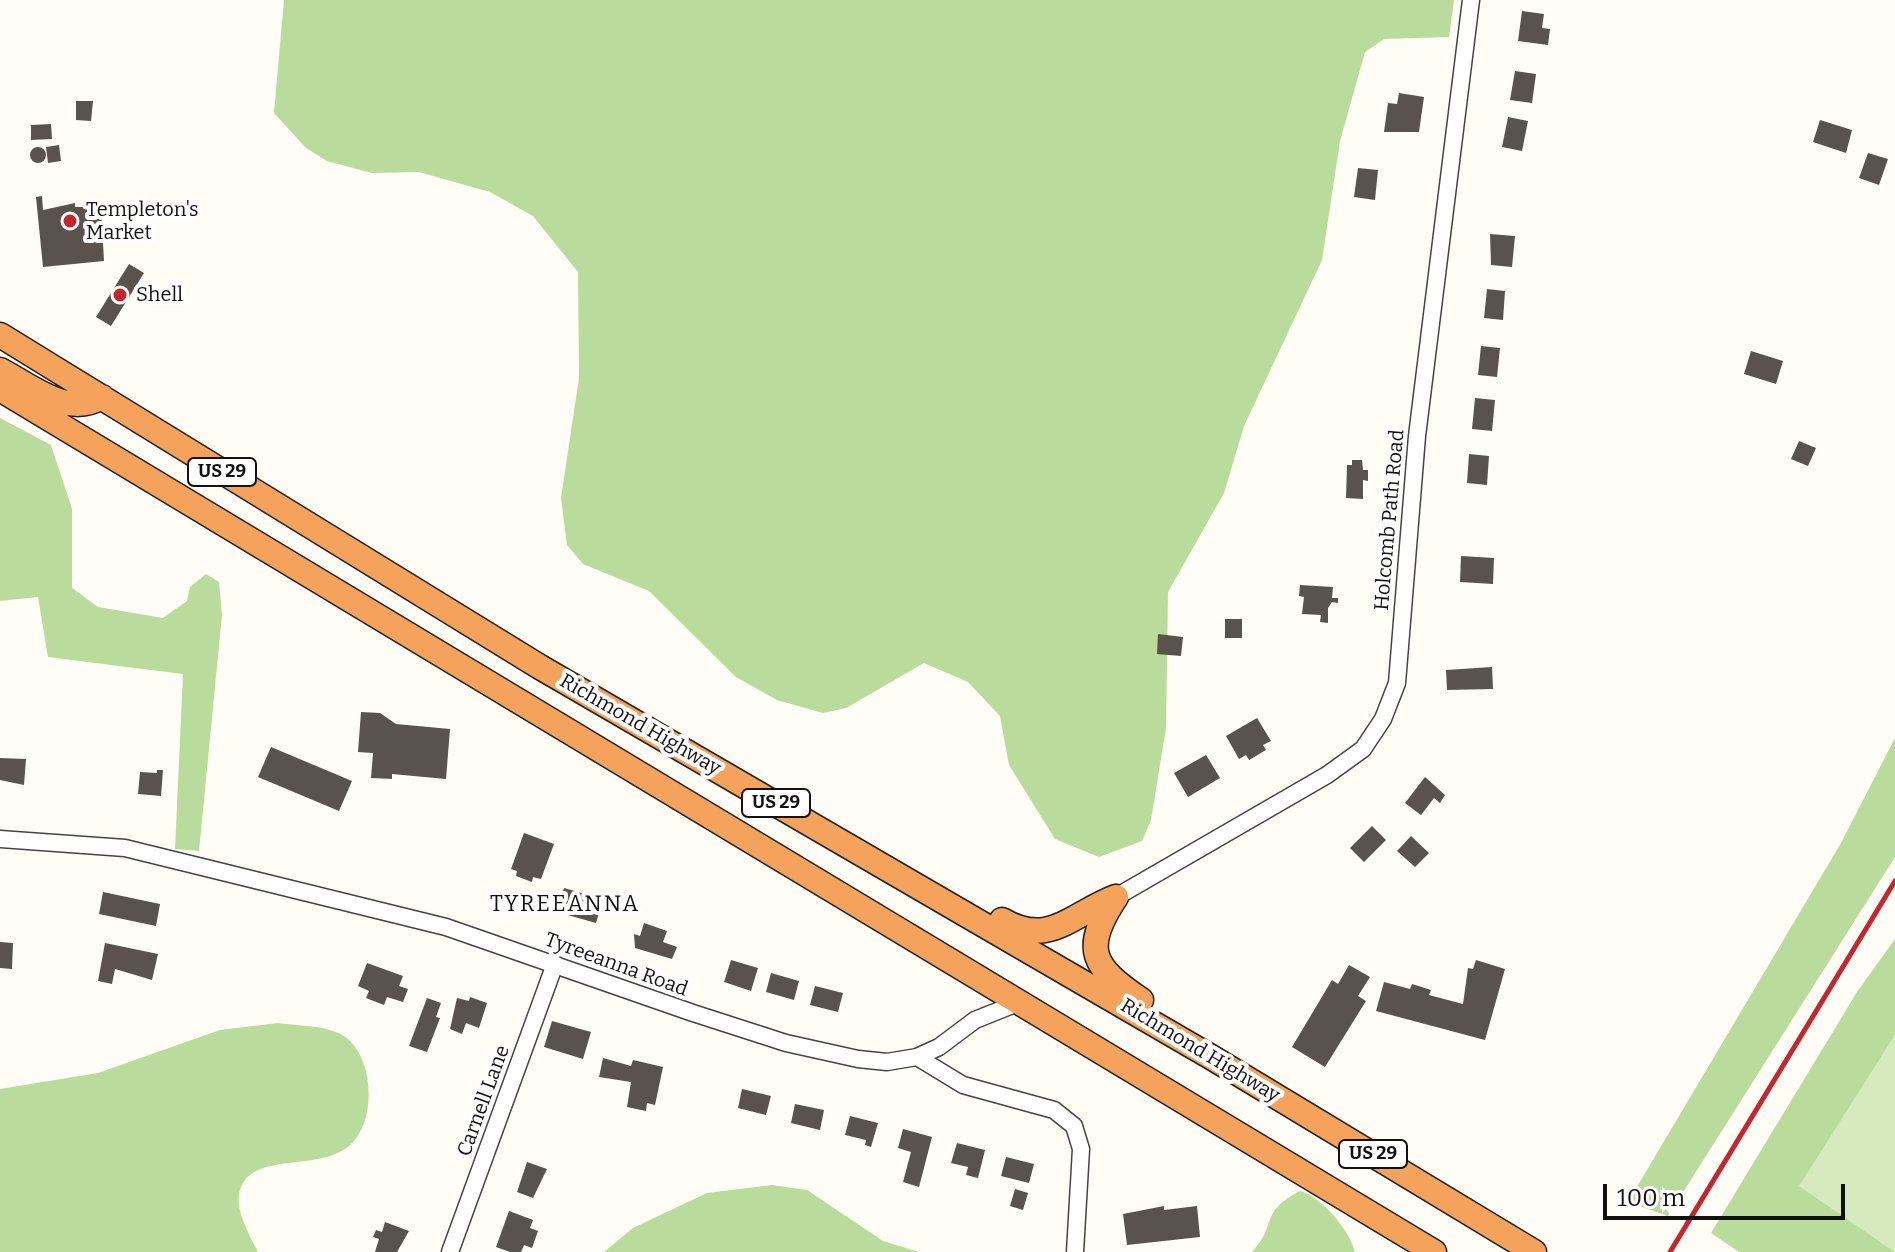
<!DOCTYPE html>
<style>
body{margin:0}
#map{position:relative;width:1895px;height:1252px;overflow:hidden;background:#fffdf5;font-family:Bitter,serif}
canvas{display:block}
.scale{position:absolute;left:1603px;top:1184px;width:242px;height:36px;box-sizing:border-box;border:4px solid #111;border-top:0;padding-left:10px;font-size:24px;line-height:28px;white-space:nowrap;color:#111;-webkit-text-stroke:6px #fff;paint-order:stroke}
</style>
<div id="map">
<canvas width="1895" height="1252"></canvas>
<div class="scale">100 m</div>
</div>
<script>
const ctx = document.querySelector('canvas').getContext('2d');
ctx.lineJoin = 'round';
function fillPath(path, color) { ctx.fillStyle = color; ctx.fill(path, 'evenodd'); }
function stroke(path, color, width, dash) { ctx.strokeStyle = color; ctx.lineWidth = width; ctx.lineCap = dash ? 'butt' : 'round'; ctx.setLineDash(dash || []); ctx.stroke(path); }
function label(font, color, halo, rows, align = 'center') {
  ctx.font = font + ' Bitter,serif'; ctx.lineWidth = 8; ctx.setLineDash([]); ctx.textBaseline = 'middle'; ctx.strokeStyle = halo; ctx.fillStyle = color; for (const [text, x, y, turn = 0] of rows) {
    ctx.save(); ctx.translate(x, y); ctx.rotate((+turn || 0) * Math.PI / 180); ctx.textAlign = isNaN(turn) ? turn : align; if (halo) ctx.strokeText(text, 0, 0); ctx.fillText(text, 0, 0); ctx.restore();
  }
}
const green = new Path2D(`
 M1895 1035V1252L1798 1186Z`);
const forest = new Path2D(`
 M284 0H1454L1449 37 1384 39 1365 52 1340 141 1322 260 1244 426 1224 493 1168 592 1166 728 1151 820 1142 841 1099 857 1055 839 1009 765 1000 716 968 682 924 663 846 708 823 713 777 700 736 677 649 591 583 564 567 545 561 498 579 378 578 272 533 216 490 192 419 172 372 173 327 161 306 148 274 113Z
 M0 418 51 445 72 509V588L98 607 163 618 187 601 190 587 206 574 219 582 222 615 199 851 175 849 183 674 48 657 38 597 0 601Z
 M1895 738V857L1668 1216 1628 1202 1841 843Z
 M1895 939V1035L1799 1186 1895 1252H1739L1711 1233 1857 992Z
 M278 1023C297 1026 327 1025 344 1036 374 1056 378 1122 349 1146 318 1171 262 1153 243 1183 230 1204 249 1233 258 1252H0V1089L98 1073 220 1030Z
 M772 1185 807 1190 883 1241 919 1252H604L633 1228 707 1193Z
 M1300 1191C1321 1196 1350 1231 1355 1252H1252C1278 1225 1258 1213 1300 1191Z`);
const building = new Path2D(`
 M1522 11 1544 14 1542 28 1550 29 1548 45 1518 41Z
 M1515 71 1536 74 1532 103 1510 100Z
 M1399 93 1424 97 1419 132H1384L1388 103 1397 104Z
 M76 101H93L91 121 76 120Z
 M1508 117 1528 121 1522 151 1502 147Z
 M1820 120 1852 130 1846 153 1813 142Z
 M51 124 52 139 31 140V125Z
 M59 145 61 161 48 163 46 147Z
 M30 155a8 8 0 1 1 16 0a8 8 0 1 1-16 0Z
 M1868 153 1888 159 1879 185 1859 178Z
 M1358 168 1378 170 1375 200 1354 197Z
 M42 196 43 210 75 203V207H101L104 261 43 267 36 197Z
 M1490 234 1515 236 1512 267 1491 265Z
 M129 264 144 273 111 326 96 317Z
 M1487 289 1505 291 1503 320 1484 318Z
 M1481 346 1500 348 1497 377 1478 375Z
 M1751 351 1783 361 1776 384 1744 374Z
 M1475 398 1495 400 1492 431 1472 429Z
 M1799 441 1816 448 1808 466 1791 459Z
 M1469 454 1489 456 1487 485 1467 483Z
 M1352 460H1362L1363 470H1368V481L1363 480V499L1346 498 1347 465H1352Z
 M1461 556 1494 558 1493 584 1460 582Z
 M1300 585 1333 587 1332 598H1338V603L1332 602 1328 608V623L1320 622 1321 615 1302 614 1304 597 1299 596Z
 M1225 619H1242V638H1225Z
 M1158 634 1183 637 1181 656 1157 654Z
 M1492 667 1493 689 1447 690 1446 670Z
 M361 712 380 713 396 724 450 729 446 779 392 774V779L371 778 373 753 358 752Z
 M1257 718 1271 741 1263 745 1266 750 1249 760 1246 755 1239 759 1226 736Z
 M271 747 352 781 339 811 258 777Z
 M1206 755 1220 778 1188 797 1174 773Z
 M0 758 26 759 24 785 0 780Z
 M157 770H163L161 796 138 794 140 772 157 773Z
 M1425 777 1445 795 1440 803 1434 798 1421 815 1405 803Z
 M1372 826 1386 840 1364 862 1350 848Z
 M524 833 554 844 541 879 533 877 532 882 516 876 517 871 511 869Z
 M1411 836 1429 853 1415 867 1397 851Z
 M564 888 603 899 596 923 557 912Z
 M103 892 160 904 156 926 99 914Z
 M644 923 667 931 663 942 677 947 672 959 635 948 634 934 640 936Z
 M0 942 13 943 12 969 0 968Z
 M105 943 158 954 152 980 115 969 112 984 98 981Z
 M731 960 758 968 751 991 724 982Z
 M1476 960 1505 969 1485 1040 1376 1011 1384 982 1410 989 1412 984 1431 990 1429 995 1463 1004 1468 968 1473 969Z
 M367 963 403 976 399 986 408 989 403 1002 387 997 384 1005 366 998 369 991 358 986Z
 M1349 965 1370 977 1358 996 1366 1001 1325 1067 1292 1047 1332 980 1338 984Z
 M771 973 799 981 794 1000 766 992Z
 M815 986 843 993 838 1012 810 1005Z
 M470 997 487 1003 479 1028 466 1023 462 1034 450 1029 457 998 469 1001Z
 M427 998 441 1003 436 1017 440 1018 427 1052 409 1046Z
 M552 1021 591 1032 583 1059 544 1047Z
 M603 1058 631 1066 633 1060 663 1067 655 1105 647 1103 646 1111 627 1107 631 1082 599 1077Z
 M742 1089 771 1096 766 1115 738 1108Z
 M795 1104 824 1110 820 1130 791 1123Z
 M850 1116 878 1123 871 1147 865 1145 866 1140 845 1135Z
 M903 1129 932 1137 919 1187 903 1182 911 1152 898 1148Z
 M957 1143 985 1150 978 1178 966 1175 968 1167 951 1163Z
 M1006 1157 1034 1164 1029 1183 1001 1176Z
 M527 1162 547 1169 533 1198 517 1192Z
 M1015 1189 1028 1193 1023 1210 1010 1206Z
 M1164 1206V1210L1197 1206 1200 1237 1127 1245 1123 1214Z
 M509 1211 533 1220 530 1228 538 1231 532 1248 524 1245 521 1252H510L496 1247Z
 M385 1222 409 1231 397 1252H375L379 1239 373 1237 376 1230 382 1232Z`);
const minor = new Path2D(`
 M0 839 125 848 446 927 693 1013 786 1043 858 1059 887 1062 917 1057 939 1047 975 1020 1020 1002
 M1116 897 1327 775 1363 749 1383 719 1397 683 1417 436 1471 0
 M917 1057 963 1085 1054 1110 1074 1126 1081 1149 1075 1252
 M450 1252 555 964`);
const highway = new Path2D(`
 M0 335 540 667 1211 1057 1534 1252
 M0 370C31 386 67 418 102 397
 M0 389 1434 1252
 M1116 897C1081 949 1092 967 1141 1000
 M1002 920C1050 948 1071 914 1116 897`);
const rail = new Path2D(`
 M1670 1252 1895 881`);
const markers = [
 [70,221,8,"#c4262e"],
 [120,295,8,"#c4262e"]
];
const shields = [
 [222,472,68],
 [776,803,68],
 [1373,1154,68]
];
const shieldNames = [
 ["US 29",222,472],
 ["US 29",776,803],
 ["US 29",1373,1154]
];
const poiNames = [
 ["Templeton's",86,210],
 ["Market",86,233],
 ["Shell",136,295]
];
const streetNames = [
 ["Holcomb Path Road",1390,520,-85],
 ["Richmond Highway",640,725,30],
 ["Tyreeanna Road",616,965,20],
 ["Richmond Highway",1200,1051,31],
 ["Carnell Lane",484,1101,-70]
];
const neighbourhoodNames = [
 ["TYREEANNA",565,905]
];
fillPath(green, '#d5ebbd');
fillPath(forest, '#b9dc9c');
fillPath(building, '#5a524d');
stroke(minor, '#444', 19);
stroke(highway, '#222', 27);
stroke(minor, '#fff', 16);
stroke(highway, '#f5a25d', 24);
stroke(rail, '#c4262e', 5);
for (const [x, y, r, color] of markers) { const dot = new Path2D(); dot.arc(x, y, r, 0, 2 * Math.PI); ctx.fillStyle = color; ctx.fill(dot); stroke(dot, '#fff', 3); }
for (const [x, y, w] of shields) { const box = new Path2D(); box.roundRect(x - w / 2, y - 14, w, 28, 6); ctx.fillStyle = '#fff'; ctx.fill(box); stroke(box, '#111', 2); }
label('bold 18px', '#111', null, shieldNames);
label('20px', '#111', '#fff', poiNames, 'left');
label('20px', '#111', '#fff', streetNames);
ctx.letterSpacing = '2px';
label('22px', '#111', '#fff', neighbourhoodNames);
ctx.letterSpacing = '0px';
</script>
